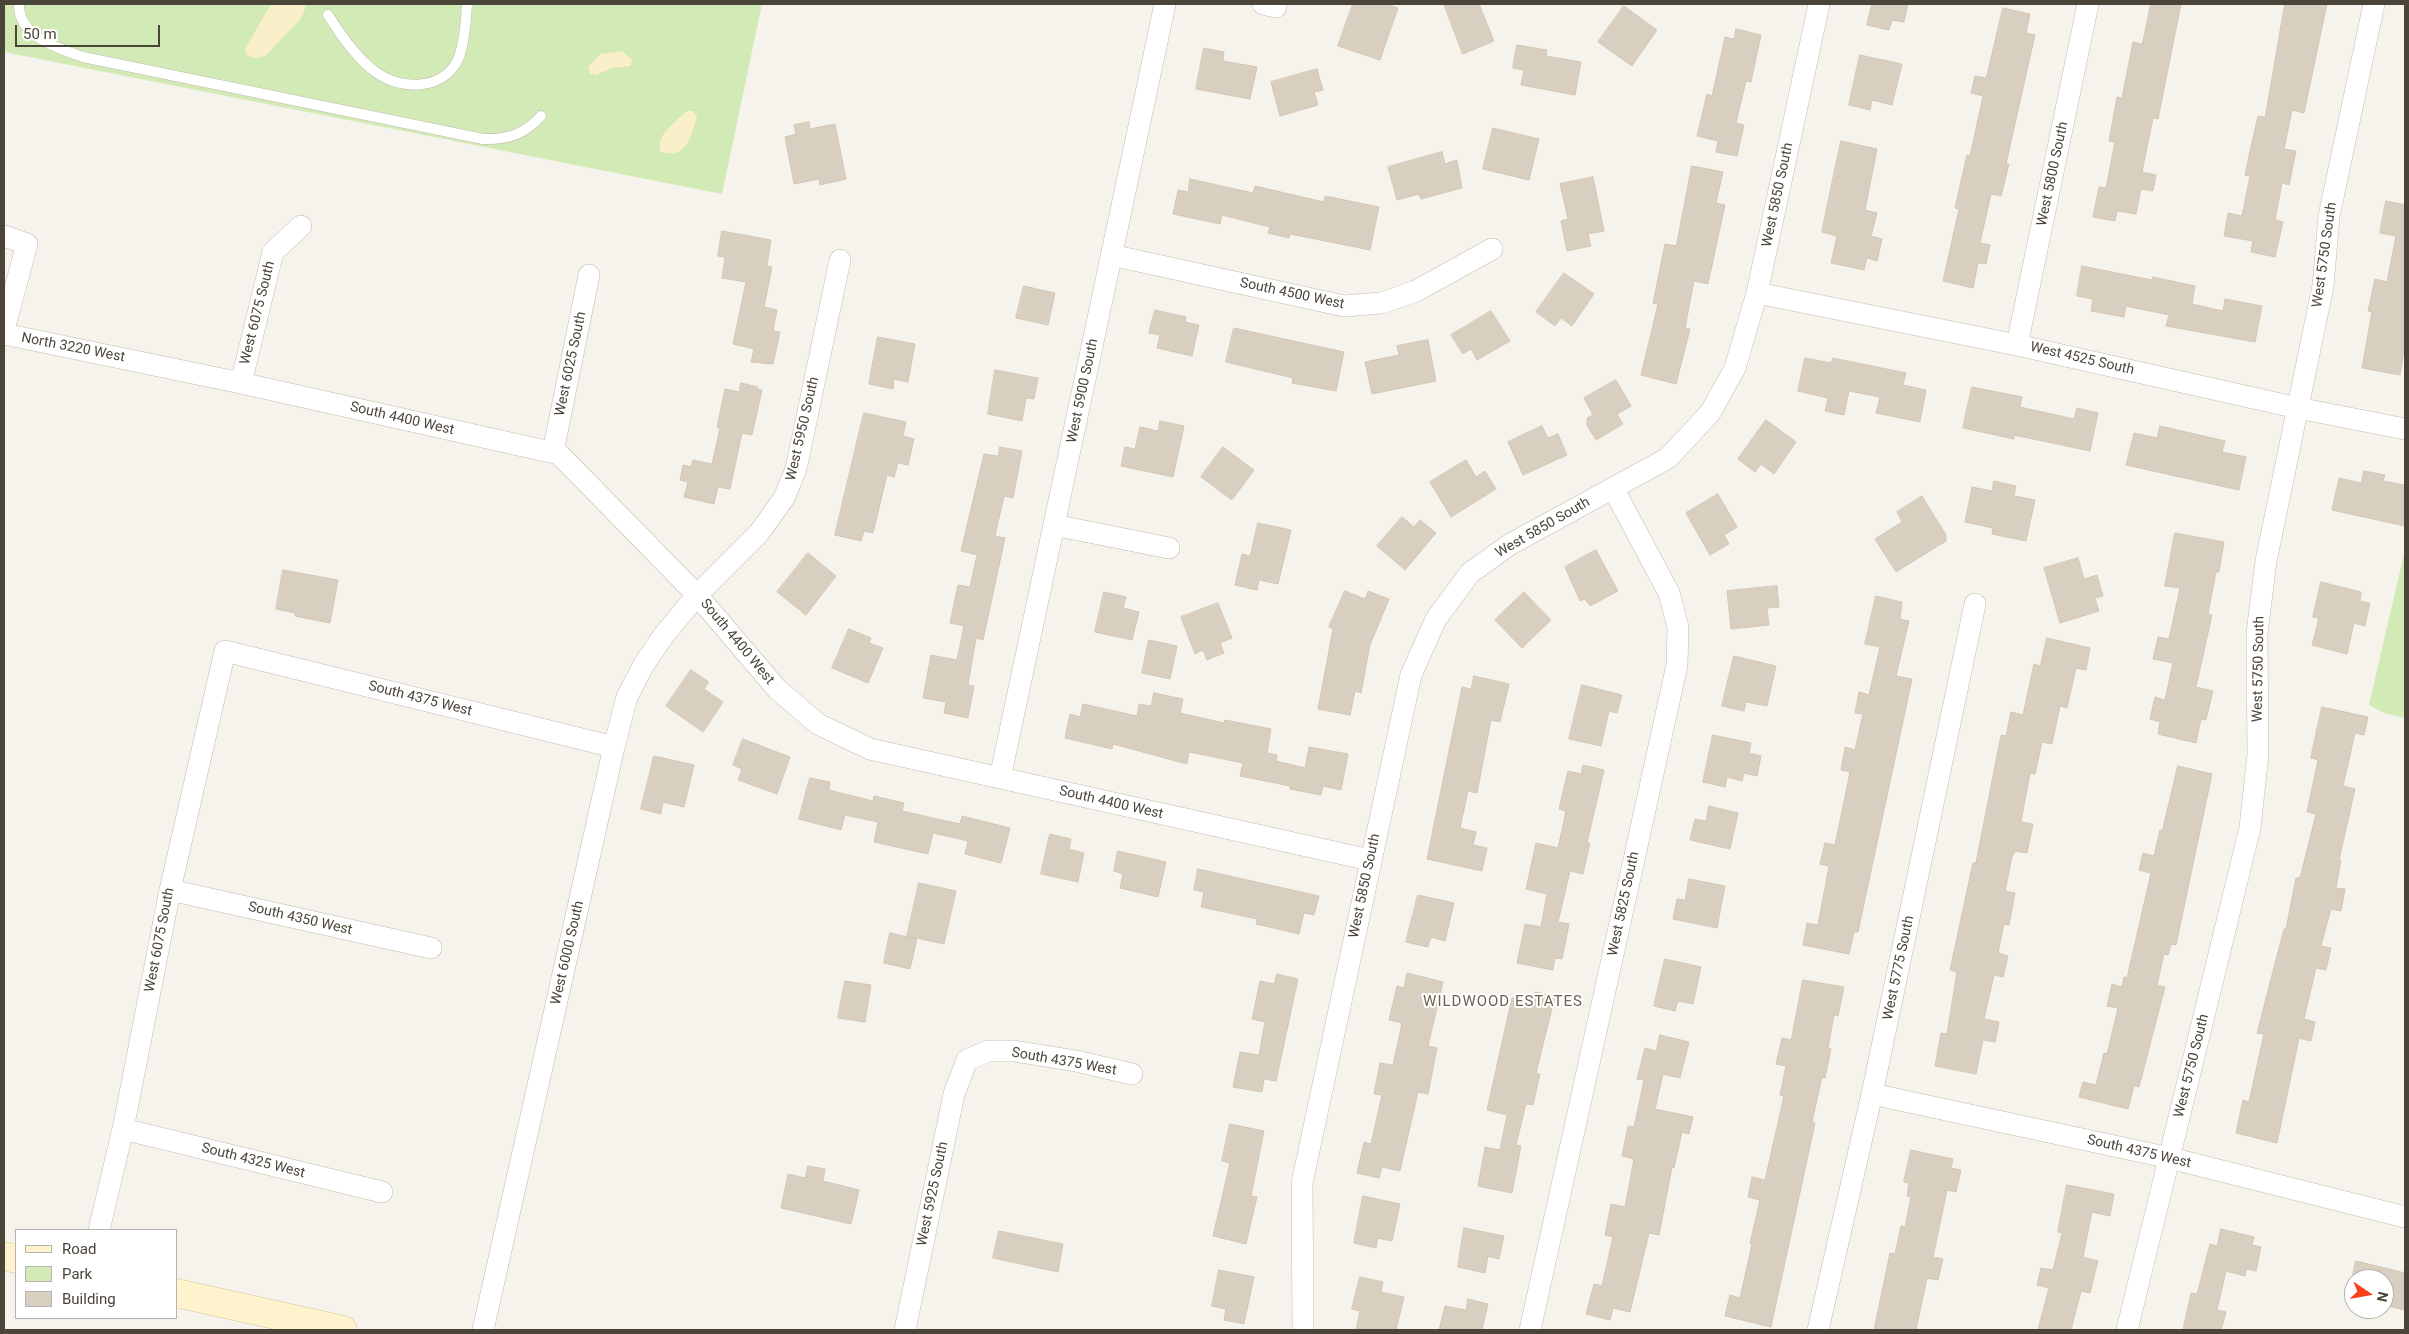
<!DOCTYPE html>
<style>
body{margin:0}
#map{position:relative;width:2409px;height:1334px;overflow:hidden;background:#f6f3ec;font-family:Roboto,sans-serif}
canvas{display:block}
.frame{position:absolute;inset:0;border:5px solid #4b4439;pointer-events:none}
.legend{position:absolute;left:15px;top:1229px;width:162px;height:90px;box-sizing:border-box;background:#fff;border:1px solid #b7b4b0;margin:0;padding:6px 9px;list-style:none;font-size:15px;color:#4b4439}
.legend li{display:flex;align-items:center;gap:10px;height:25px}
.legend b{width:25px;border:1px solid #b7b4b0}
.north{position:absolute;left:2344px;top:1269px;width:50px;height:50px;box-sizing:border-box;background:#fff;border:1px solid #b7b4b0;border-radius:50%;rotate:102deg;font-size:14px;font-weight:700;line-height:20px;text-align:center;color:#4b4439}
.north::after{content:'';display:block;margin:auto;width:18px;height:22px;background:#fc3f1d;clip-path:polygon(50% 0,100% 100%,50% 72%,0 100%)}
.scale{position:absolute;left:15px;top:25px;width:145px;height:22px;box-sizing:border-box;border:2px solid #4b4439;border-top:0;padding-left:6px;font-size:15px;line-height:18px;white-space:nowrap;color:#4b4439;-webkit-text-stroke:4px #fff;paint-order:stroke}
</style>
<div id="map">
<canvas width="2409" height="1334"></canvas>
<div class="frame"></div>
<ul class="legend">
<li><b style="height:6px;background:#fff3cd"></b>Road</li>
<li><b style="height:14px;background:#d2eab5"></b>Park</li>
<li><b style="height:14px;background:#d8cfc1"></b>Building</li>
</ul>
<div class="north">N</div>
<div class="scale">50 m</div>
</div>
<script>
const ctx = document.querySelector('canvas').getContext('2d');
ctx.lineJoin = 'round';
function fillPath(path, color) { ctx.fillStyle = color; ctx.fill(path, 'evenodd'); }
function stroke(path, color, width, dash) { ctx.strokeStyle = color; ctx.lineWidth = width; ctx.lineCap = dash ? 'butt' : 'round'; ctx.setLineDash(dash || []); ctx.stroke(path); }
function label(font, color, halo, rows, align = 'center') {
  ctx.font = font + ' Roboto,sans-serif'; ctx.lineWidth = 4; ctx.setLineDash([]); ctx.textBaseline = 'middle'; ctx.strokeStyle = halo; ctx.fillStyle = color; for (const [text, x, y, turn = 0] of rows) {
    ctx.save(); ctx.translate(x, y); ctx.rotate((+turn || 0) * Math.PI / 180); ctx.textAlign = isNaN(turn) ? turn : align; if (halo) ctx.strokeText(text, 0, 0); ctx.fillText(text, 0, 0); ctx.restore();
  }
}
const green = new Path2D(`
 M4 4H762L722 194 4 52Z
 M2403 558 2405 559V718L2384 713 2369 705Z`);
const sand = new Path2D(`
 M271 4H305V9L299 21 265 56 256 58 248 56 245 49Z
 M623 51 633 61 630 66 611 68 596 75 590 74 588 67 600 54Z
 M687 111H693L697 116C692 135 686 162 660 151 656 134 676 122 687 111Z`);
const building = new Path2D(`
 M1353 4H1385L1398 8 1380 60 1338 46Z
 M1444 4H1479L1494 41 1463 54Z
 M1872 4H1908L1904 22 1892 20 1889 30 1867 25Z
 M2151 4H2181L2158 119 2153 118 2142 172 2156 175 2153 191 2141 189 2136 214 2117 211 2115 221 2093 217 2099 187 2106 188 2115 142 2109 141 2117 97 2122 98 2133 42 2142 44Z
 M2285 4H2327L2304 113 2292 110 2284 149 2296 151 2289 185 2282 183 2275 220 2283 222 2275 257 2251 252 2253 241 2224 236 2228 213 2242 216 2250 176 2245 175 2250 151 2258 116 2265 117Z
 M1624 6 1657 30 1632 66 1598 42Z
 M2003 8 2030 14 2026 33 2035 35 2006 164H2009L2001 196 1991 194 1980 243 1990 245 1986 264 1978 263 1973 288 1943 281 1959 209 1955 208 1967 155 1970 156 1983 96 1971 93 1975 76 1986 78Z
 M1736 29 1761 35 1751 82 1746 81 1736 123 1744 125 1737 156 1716 152 1718 141 1697 136 1707 94 1712 96 1725 37 1734 39Z
 M1517 45 1547 50 1546 56 1581 62 1575 95 1521 85 1524 70 1513 68Z
 M1204 48 1224 52 1223 61 1257 67 1250 99 1196 89Z
 M1860 55 1902 64 1892 105 1872 100 1870 110 1849 105Z
 M1317 69 1323 90 1314 92 1318 105 1280 116 1271 82Z
 M809 122 810 129 835 124 846 179 820 185 819 179 794 184 785 137 796 134 794 125Z
 M1493 128 1539 139 1529 180 1483 169Z
 M1841 141 1877 149 1865 210 1877 213 1871 236 1882 239 1877 261 1867 258 1864 270 1831 263 1837 236 1822 232Z
 M1442 152 1445 164 1457 160 1462 188 1421 199 1419 194 1397 200 1388 167Z
 M1692 166 1723 172 1716 203 1725 205 1708 284 1694 281 1685 328 1690 329 1676 384 1641 375 1658 304 1653 303 1665 244 1676 246Z
 M1593 177 1604 231 1588 234 1591 246 1567 251 1561 221 1568 219 1560 184Z
 M1190 179 1253 193 1255 186 1324 202 1325 196 1379 207 1370 250 1290 234 1289 238 1268 233 1270 227 1222 215 1220 224 1173 214 1178 190 1188 192Z
 M2386 201 2405 205V343L2400 375 2362 368 2372 312 2368 311 2375 279 2387 282 2396 236 2380 233Z
 M722 231 771 240 767 266 772 267 764 307 777 310 773 331 780 332 773 364 751 362 754 349 733 344 746 282 722 278 725 257 718 256Z
 M2082 266 2152 280 2153 277 2195 286 2192 304 2223 311 2225 299 2262 306 2255 342 2166 326 2169 315 2126 306 2124 317 2091 311 2093 299 2077 296Z
 M1564 273 1594 294 1572 326 1561 318 1555 326 1536 312Z
 M1024 286 1055 293 1048 325 1016 318Z
 M1155 310 1186 317 1185 322 1199 325 1192 356 1157 348 1160 335 1149 333Z
 M1491 311 1510 341 1477 360 1471 349 1463 354 1451 335Z
 M1234 328 1344 352 1336 391 1292 383 1293 378 1226 362Z
 M878 337 915 344 908 382 894 379 893 389 869 384Z
 M1428 340 1436 381 1372 394 1365 362 1399 355 1397 346Z
 M1805 358 1831 363 1833 358 1906 373 1903 385 1926 390 1920 422 1876 413 1880 397 1849 391 1844 415 1825 411 1828 398 1798 391Z
 M995 370 1038 378 1034 399 1026 398 1022 421 988 414Z
 M1616 380 1631 406 1617 414 1623 424 1596 440 1587 425V418L1593 415 1584 398Z
 M741 383 758 387 757 389 762 390 752 435 742 433 730 489 718 487 714 504 684 497 688 482 680 480 683 465 691 467 693 460 712 464 720 428 717 427 725 389 739 392Z
 M1972 387 2022 397 2020 407 2074 419 2077 408 2098 413 2090 451 2014 435V439L1963 428Z
 M864 413 906 422 903 436 914 439 908 465 898 463 894 477 887 475 873 533 864 531 861 541 835 535Z
 M1766 420 1796 442 1774 474 1761 464 1755 472 1738 459Z
 M1160 421 1184 426 1173 477 1121 466 1125 447 1135 449 1140 427 1158 431Z
 M1542 426 1548 438 1558 434 1567 455 1523 475 1508 442Z
 M2160 426 2225 441 2222 452 2246 457 2239 490 2126 465 2134 433 2157 438Z
 M1000 447 1022 451 1013 498 1004 496 995 536 1005 538 983 640 976 638 968 685 974 686 968 718 944 713 946 702 923 698 931 655 957 660 964 626 950 623 958 585 970 587 977 555 961 551 984 454 998 456Z
 M1223 447 1254 470 1232 500 1201 477Z
 M1466 460 1476 477 1485 471 1496 489 1451 517 1430 482Z
 M2364 471 2385 475 2383 481 2405 485V526L2332 510 2339 478 2361 483Z
 M1994 481 2016 486 2014 496 2035 500 2026 541 1992 534 1993 528 1965 522 1972 487 1992 491Z
 M1718 494 1737 527 1724 535 1729 544 1710 555 1686 513Z
 M1922 496 1946 535V541L1896 572 1875 539 1902 522 1897 512Z
 M1402 517 1414 527 1420 520 1436 533 1405 570 1377 546Z
 M1258 523 1291 530 1278 584 1259 580 1257 590 1235 585 1242 554 1250 556Z
 M2175 533 2224 542 2219 572H2216L2208 614 2212 615 2196 687 2213 691 2206 720 2201 719 2196 743 2158 734 2160 722 2150 719 2155 697 2165 700 2173 663 2153 659 2158 637 2169 639 2180 588 2165 586Z
 M1596 550 1618 591 1590 606 1585 599 1580 601 1565 567Z
 M808 553 836 576 806 615 777 592Z
 M2078 558 2084 579 2097 575 2103 596 2095 598 2099 611 2060 623 2044 568Z
 M283 570 338 580 330 623 295 616V613L276 609Z
 M2321 582 2361 592 2360 601 2370 603 2365 626 2354 623 2347 654 2312 645 2319 618 2313 617Z
 M1777 586 1779 607 1767 608 1769 625 1731 629 1727 591Z
 M1345 591 1365 599 1368 591 1389 599 1370 645 1361 693 1355 691 1350 715 1318 709 1333 629 1329 627Z
 M1104 592 1126 597 1123 608 1139 612 1132 640 1095 632Z
 M1524 592 1551 620 1522 648 1495 620Z
 M1876 596 1902 602 1900 619 1909 621 1896 676 1912 679 1858 932H1854L1849 954 1803 945 1807 923 1818 925 1829 866 1820 864 1825 843 1835 845 1850 772 1841 770 1845 747 1855 750 1863 714 1855 713 1859 692 1869 695 1880 647 1865 644Z
 M1218 603 1232 638 1220 643 1224 653 1207 660 1203 650 1195 654 1181 617Z
 M849 629 871 638 869 643 883 648 868 683 832 668Z
 M2047 638 2090 648 2086 670 2076 668 2067 708 2060 706 2052 744 2042 742 2035 774 2030 773 2021 822 2033 824 2027 853 2015 851 2012 857 2005 891 2015 893 2009 925 2004 924 1998 953 2008 956 2003 977 1994 975 1984 1019 1999 1022 1995 1042 1983 1040 1976 1074 1935 1066 1941 1033 1947 1034 1957 972 1950 970 1973 863H1976L2001 735 2006 736 2011 712 2023 715 2034 664 2040 666Z
 M1149 640 1177 646 1170 679 1142 673Z
 M1734 656 1776 666 1767 706 1746 702 1744 711 1722 706Z
 M691 670 709 682 704 689 723 702 703 732 666 706Z
 M1474 676 1509 684 1500 722 1491 720 1477 793 1468 791 1460 828 1476 832 1473 845 1487 848 1482 871 1427 859 1462 687 1471 689Z
 M1582 685 1622 695 1617 713 1609 711 1601 746 1569 739Z
 M1154 693 1183 699 1180 713 1224 723 1225 720 1271 729 1267 753 1277 755 1276 761 1305 768 1309 747 1348 754 1341 790 1323 786 1321 795 1290 789V786L1240 776 1243 763 1189 752 1187 764 1113 744 1112 749 1065 738 1070 714 1080 717 1083 704 1137 716 1139 704 1151 706Z
 M2322 707 2368 717 2364 735 2355 733 2343 786 2355 789 2339 860H2341L2336 888 2345 889 2341 911 2331 909 2329 916 2321 946 2331 948 2326 970 2316 968 2304 1019 2315 1022 2311 1041 2299 1038 2277 1143 2236 1133 2243 1100 2249 1102 2264 1034 2257 1033 2284 929H2286L2296 878H2300L2316 814 2307 812 2318 760 2311 758Z
 M1713 735 1751 743 1749 753 1761 756 1757 776 1744 773 1742 781 1727 777 1725 787 1703 782Z
 M743 739 790 757 777 794 738 780 742 769 733 765Z
 M654 756 694 765 684 807 663 802 661 814 641 809Z
 M1583 765 1604 770 1587 843H1590L1583 874 1570 871 1558 922 1569 924 1562 959 1555 958 1553 970 1517 963 1525 924 1541 927 1547 894 1526 889 1536 843 1558 848 1566 811 1559 809 1568 771 1581 774Z
 M2178 766 2212 774 2176 945 2171 944 2168 955 2164 954 2157 985 2165 987 2139 1087 2134 1086 2128 1109 2079 1097 2083 1082 2096 1085 2104 1053 2107 1054 2118 1008 2107 1006 2112 984 2122 987 2124 977 2127 978 2151 873 2139 870 2143 853 2154 856 2160 830 2162 831Z
 M810 778 830 782 829 790 873 801 874 796 904 803 902 811 960 824 962 816 1010 828 1001 863 965 854 968 841 933 833 928 854 874 842 878 822 845 815 841 830 799 819Z
 M1709 806 1738 813 1730 849 1690 840 1695 819 1706 821Z
 M1050 834 1071 839 1069 849 1084 853 1078 882 1041 874Z
 M1118 851 1166 862 1158 897 1120 888 1123 874 1114 871Z
 M1198 869 1319 896 1314 915 1304 913 1299 934 1256 924 1257 919 1201 907 1204 892 1194 890Z
 M1689 879 1725 886 1717 928 1673 919 1677 899 1685 900Z
 M919 883 956 891 944 944 907 936Z
 M1418 895 1454 903 1445 941 1431 937 1428 947 1406 942Z
 M890 933 917 939 910 969 884 963Z
 M1665 959 1701 967 1693 1004 1678 1001 1675 1011 1654 1006Z
 M1407 973 1443 982 1428 1046 1437 1048 1428 1094 1418 1092 1400 1171 1382 1167 1379 1178 1357 1173 1364 1142 1371 1144 1382 1095 1374 1094 1380 1063 1393 1065 1402 1023 1389 1020 1397 986 1404 988Z
 M1277 974 1298 979 1276 1081 1264 1079 1262 1092 1233 1087 1240 1052 1259 1055 1265 1022 1252 1019 1260 981 1274 984Z
 M1803 980 1844 987 1838 1016 1834 1015 1828 1048 1831 1049 1825 1078 1822 1077 1812 1122 1815 1123 1771 1327 1725 1316 1730 1295 1740 1298 1752 1244 1750 1243 1760 1200 1748 1197 1752 1177 1765 1180 1784 1096 1780 1095 1786 1066 1776 1064 1782 1038 1791 1040Z
 M845 981 871 985 865 1022 838 1018Z
 M1535 992 1555 996 1536 1073 1540 1074 1533 1105 1526 1104 1516 1145 1521 1146 1512 1193 1478 1186 1485 1147 1500 1150 1507 1115 1487 1110 1512 998 1533 1002Z
 M1660 1035 1689 1042 1680 1078 1663 1074 1655 1109 1693 1117 1689 1134 1682 1132 1674 1168 1672 1167 1659 1235 1649 1233 1630 1312 1613 1308 1610 1320 1586 1314 1594 1284 1602 1286 1613 1237 1605 1235 1611 1204 1625 1207 1634 1159 1622 1156 1628 1126 1634 1127 1644 1080 1637 1079 1645 1048 1656 1051Z
 M1230 1124 1264 1131 1251 1196 1257 1197 1246 1244 1213 1236 1230 1163 1222 1161Z
 M1911 1150 1953 1159 1951 1168 1961 1170 1956 1192 1947 1190 1933 1257 1943 1259 1938 1280 1927 1278 1916 1330H1874L1890 1253 1895 1254 1901 1226 1905 1227 1911 1197 1907 1196 1909 1183 1904 1182Z
 M808 1166 825 1169 823 1181 859 1190 851 1224 781 1208 788 1174 805 1178Z
 M2067 1185 2114 1194 2110 1216 2092 1212 2083 1257 2098 1261 2090 1293 2081 1291 2071 1330H2038L2049 1288 2037 1285 2041 1268 2053 1270 2062 1233 2058 1232Z
 M1363 1196 1400 1204 1392 1241 1378 1238 1376 1248 1354 1243Z
 M1464 1228 1504 1236 1499 1259 1488 1256 1485 1273 1458 1267Z
 M2221 1229 2254 1237 2252 1245 2261 1247 2256 1271 2246 1269 2245 1276 2226 1271 2217 1310 2226 1312 2221 1330H2183L2191 1293 2197 1294 2210 1244 2217 1246Z
 M999 1231 1063 1244 1058 1272 993 1258Z
 M2356 1261 2405 1273V1310L2384 1305V1279H2352Z
 M1219 1270 1254 1277 1244 1324 1224 1320 1226 1309 1212 1306Z
 M1360 1277 1383 1282 1381 1292 1404 1297 1396 1330H1356L1360 1311 1352 1309Z
 M1468 1299 1488 1304 1482 1330H1439L1445 1306 1466 1310Z`);
const service = new Path2D(`
 M19 4C18 37 59 48 83 57L483 139C507 140 525 134 541 116
 M328 15C342 36 356 58 377 73 402 91 446 90 459 57 465 41 466 20 467 4`);
const minor = new Path2D(`
 M1263 4 1276 7
 M4 236 27 244 4 330
 M1111 255 1344 306 1382 303 1416 291 1492 249
 M1757 293 2017 345 2298 408 2405 429
 M4 334 241 383 559 454 697 595 777 689 818 724 870 749 1370 860
 M2017 345 2088 4
 M241 383 273 252 301 226
 M553 452 589 275
 M1054 525 1169 548
 M1000 778 1165 4
 M170 890 431 948
 M1872 1094 2170 1158 2405 1217
 M123 1129 382 1192
 M99 1230 123 1129 170 890 225 651 614 747
 M483 1330 614 747 627 697 644 664 664 635 697 595 759 533 784 498 796 469 840 260
 M905 1330 954 1094 967 1060 988 1051H1014L1076 1061 1132 1074
 M1303 1330 1302 1183 1411 675 1436 619 1470 573 1509 545 1668 458 1710 413 1735 368 1757 293 1819 4
 M1530 1330 1677 665 1678 627 1669 593 1613 488
 M1818 1330 1872 1094 1975 604
 M2127 1330 2250 828 2258 754 2257 633 2266 561 2323 286 2329 216 2374 4`);
const secondary = new Path2D(`
 M4 1256 16 1259
 M176 1293 343 1330`);
const streetNames = [
 ["West 5800 South",2053,174,-78],
 ["West 5850 South",1778,195,-78],
 ["West 5750 South",2325,255,-82],
 ["South 4500 West",1292,294,12],
 ["West 6075 South",258,313,-76],
 ["North 3220 West",73,348,11],
 ["West 4525 South",2082,359,13],
 ["West 6025 South",571,364,-78],
 ["West 5900 South",1083,391,-78],
 ["South 4400 West",402,419,13],
 ["West 5950 South",803,429,-77],
 ["West 5850 South",1543,528,-30],
 ["South 4400 West",737,642,50],
 ["West 5750 South",2259,669,-89],
 ["South 4375 West",420,699,14],
 ["South 4400 West",1111,803,13],
 ["West 5850 South",1365,886,-78],
 ["West 5825 South",1624,904,-78],
 ["South 4350 West",300,919,13],
 ["West 6075 South",160,940,-79],
 ["West 6000 South",568,953,-77],
 ["West 5775 South",1899,968,-78],
 ["South 4375 West",1064,1062,10],
 ["West 5750 South",2192,1066,-76],
 ["South 4375 West",2139,1152,13],
 ["South 4325 West",253,1161,14],
 ["West 5925 South",933,1194,-78]
];
const neighbourhoodNames = [
 ["WILDWOOD ESTATES",1503,1002]
];
fillPath(green, '#d2eab5');
fillPath(sand, '#f9efc9');
fillPath(building, '#d8cfc1');
stroke(building, '#d3c7b4', 1);
stroke(service, '#c2bbae', 11);
stroke(minor, '#c2bbae', 22);
stroke(secondary, '#d6c79b', 29);
stroke(service, '#fff', 10);
stroke(minor, '#fff', 21);
stroke(secondary, '#fff3cd', 28);
label('14px', '#4b4439', '#fff', streetNames);
ctx.letterSpacing = '1px';
label('15px', '#6e6250', '#fff', neighbourhoodNames);
ctx.letterSpacing = '0px';
</script>
